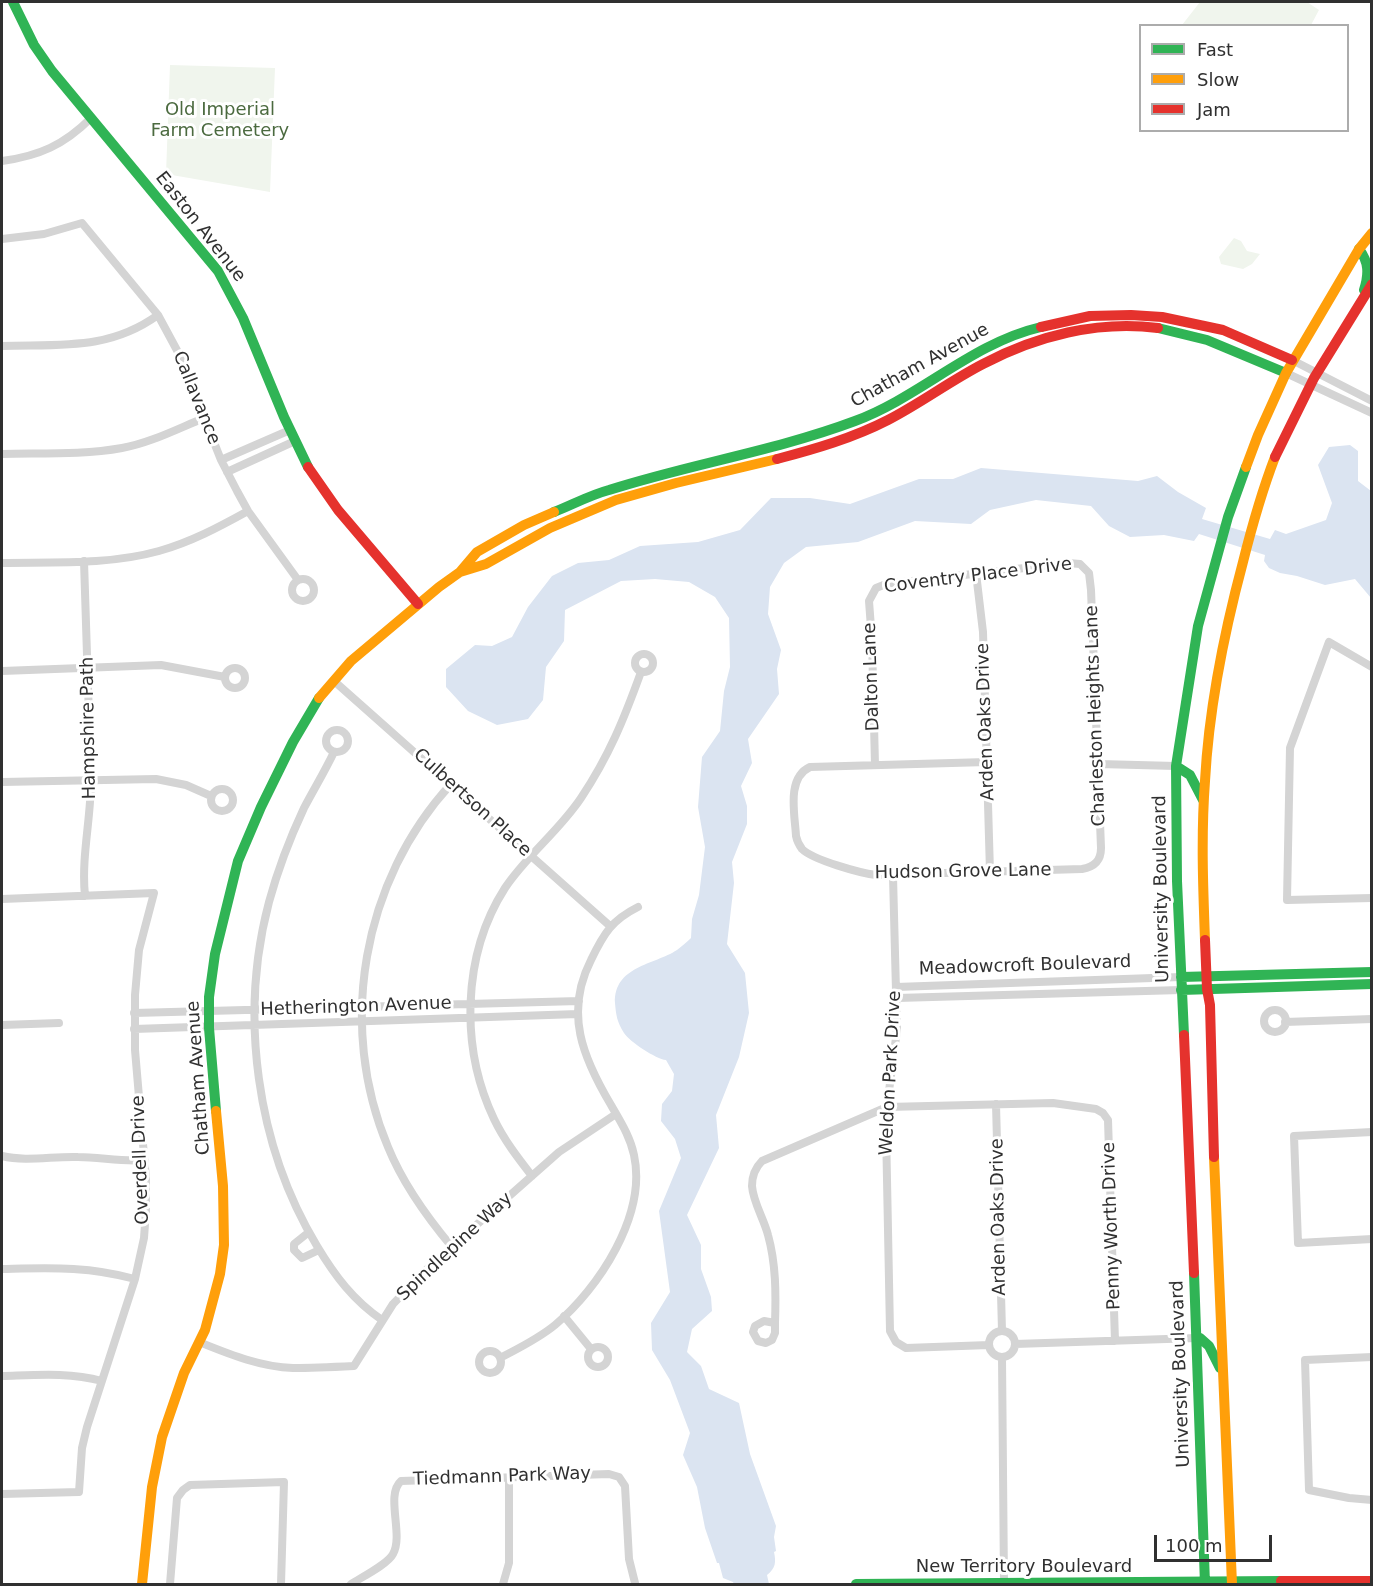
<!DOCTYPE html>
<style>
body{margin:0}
#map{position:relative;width:1373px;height:1586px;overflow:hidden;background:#fff;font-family:"DejaVu Sans",sans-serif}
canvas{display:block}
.frame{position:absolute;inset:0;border:3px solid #303030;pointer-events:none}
.legend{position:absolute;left:1139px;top:24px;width:210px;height:108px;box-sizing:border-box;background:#fff;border:2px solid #acacac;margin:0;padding:8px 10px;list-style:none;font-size:18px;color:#303030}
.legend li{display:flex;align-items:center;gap:12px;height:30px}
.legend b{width:30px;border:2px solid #acacac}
.scale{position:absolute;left:1154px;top:1535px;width:118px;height:27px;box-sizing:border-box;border:3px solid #303030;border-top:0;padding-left:8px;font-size:18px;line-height:21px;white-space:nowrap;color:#303030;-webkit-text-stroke:4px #fff;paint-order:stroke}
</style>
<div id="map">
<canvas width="1373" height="1586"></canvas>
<div class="frame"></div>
<ul class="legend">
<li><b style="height:8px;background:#30b455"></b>Fast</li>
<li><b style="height:8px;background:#ff9f0a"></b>Slow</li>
<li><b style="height:8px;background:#e5322d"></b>Jam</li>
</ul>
<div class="scale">100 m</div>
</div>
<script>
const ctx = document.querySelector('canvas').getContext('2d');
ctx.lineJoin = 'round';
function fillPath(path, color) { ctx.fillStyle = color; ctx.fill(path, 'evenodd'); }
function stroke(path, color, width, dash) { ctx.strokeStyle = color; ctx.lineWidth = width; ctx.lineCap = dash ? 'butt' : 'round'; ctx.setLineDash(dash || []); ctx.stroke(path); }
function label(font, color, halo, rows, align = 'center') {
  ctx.font = font + ' "DejaVu Sans",sans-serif'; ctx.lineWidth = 6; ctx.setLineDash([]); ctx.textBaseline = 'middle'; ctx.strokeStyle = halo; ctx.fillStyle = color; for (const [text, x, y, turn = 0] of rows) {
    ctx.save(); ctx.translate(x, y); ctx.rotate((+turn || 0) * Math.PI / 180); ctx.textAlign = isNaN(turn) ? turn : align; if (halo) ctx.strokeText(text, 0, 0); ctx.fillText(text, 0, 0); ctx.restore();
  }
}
const green = new Path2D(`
 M1200 2H1307L1319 10 1311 25H1182Z
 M170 65 275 68 270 192 166 174Z
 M1234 238 1241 241 1247 251 1260 254 1252 264 1243 269 1221 264 1219 257Z`);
const water = new Path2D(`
 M1350 445 1358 451V481L1371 491V598L1355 579 1325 585 1297 576 1280 573 1269 568 1264 561 1265 555 1199 534 1194 541 1164 535 1130 537 1109 526 1091 506 1036 500 990 510 971 524 915 521 858 542 806 547 784 563 770 587 768 614 781 650 777 669 779 694 748 739 752 763 741 786 747 806V824L732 862 734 883 727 944 745 973 749 1013 739 1057 716 1115 719 1148 687 1215 701 1245V1269L711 1297 712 1311 692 1329 687 1352 701 1366 709 1389 739 1403 750 1454 776 1526 774 1537 776 1551 774 1552C776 1562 776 1568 767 1575L769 1584H734L733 1582 723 1578 719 1563H717L705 1528 697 1487 683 1455 690 1433 670 1380 652 1350 651 1323 670 1292 659 1211 681 1158 675 1139 661 1121 662 1104 672 1091 674 1074 666 1060C656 1059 630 1042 624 1033 617 1022 616 1015 615 1003 614 966 654 965 677 950 682 946 687 942 691 938L692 919 699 895 705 847 698 807 702 757 720 731 724 691 730 667 729 618 715 597 689 582 655 579 621 581 565 610 564 641 546 667 543 700 528 719 497 725 468 711 446 687V669L475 645 492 646 512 637 528 607 552 576 578 563 609 560 640 546 698 542 740 530 771 498H810L850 504 919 479H953L981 468 1138 481 1157 476 1178 492 1206 508 1202 519 1270 539 1275 530 1286 534 1326 520 1332 503 1318 465 1329 447Z`);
const street = new Path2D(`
 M2 161C39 156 64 145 91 118
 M2 239 44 234 82 223 158 315 179 354 221 460 237 491 248 511 298 580
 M2 346C59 344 108 351 158 315
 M1292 360 1372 401
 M1286 373 1372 413
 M2 454C41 453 83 455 122 448 150 443 177 429 204 418
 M221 460 290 430
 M227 472 295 441
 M84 561 91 780C91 819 81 857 85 896
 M2 563C53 562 109 565 159 551 191 542 219 527 248 511
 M976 573 983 632 990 872
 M292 590a11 11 0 1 1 22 0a11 11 0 1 1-22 0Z
 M635 663a9 9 0 1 1 18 0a9 9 0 1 1-18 0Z
 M1372 667 1329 642 1290 748 1287 900 1372 898
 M225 678a10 10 0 1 1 20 0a10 10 0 1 1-20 0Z
 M2 671 161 665 225 677
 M334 681 610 926
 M326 741a11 11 0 1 1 22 0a11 11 0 1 1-22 0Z
 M334 752C325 771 314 789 304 808 290 838 278 869 269 902 239 1015 256 1145 317 1246 335 1276 353 1300 382 1320
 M1099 764 1176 766
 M875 765 872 641 869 601 876 588 886 584 1068 563 1080 564 1089 573 1091 590 1101 848C1101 861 1094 867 1082 869L876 875C860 873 813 860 802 849 799 845 797 841 796 836 795 815 786 778 810 767L987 762
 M2 782 156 779 186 785 211 796
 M451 784C362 881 337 1026 388 1147 403 1184 426 1216 452 1247
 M211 800a11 11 0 1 1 22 0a11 11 0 1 1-22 0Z
 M893 876 897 1030 889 1091 886 1129 890 1331 896 1342 906 1348 989 1345
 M2 899 154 893 139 950 135 995V1050L146 1179V1210L144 1238 135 1279 87 1427 82 1448 79 1492 2 1494
 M896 987 1181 977
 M897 998 1181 990
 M1264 1021a11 11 0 1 1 22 0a11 11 0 1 1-22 0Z
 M134 1013 579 1001
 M1285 1022 1372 1019
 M2 1025 59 1023
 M134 1029 578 1014
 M996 1104 1002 1331
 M1372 1132 1294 1136 1298 1243 1372 1239
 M2 1156C26 1162 53 1156 78 1157 100 1157 122 1162 144 1160
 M532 1176C518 1158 504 1140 494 1119 460 1048 462 955 505 888 527 855 559 831 581 798 609 756 624 719 641 672
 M309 1232 294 1244V1250L302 1258 319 1250
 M2 1269C50 1268 87 1266 135 1279
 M564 1316 591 1349
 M764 1321 775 1323V1333L772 1340 766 1343 758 1341 753 1332 755 1326Z
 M775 1323C776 1293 776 1264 768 1235 764 1219 753 1202 752 1186 752 1176 755 1168 762 1161L887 1107 1053 1103 1096 1109 1103 1113 1108 1120 1115 1341
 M989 1344a13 13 0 1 1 26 0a13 13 0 1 1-26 0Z
 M199 1342C229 1354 260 1367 293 1368 313 1368 334 1367 354 1366L393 1304 430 1266 559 1152 616 1114
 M1015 1344 1197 1338
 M588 1357a10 10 0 1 1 20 0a10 10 0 1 1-20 0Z
 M479 1362a11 11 0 1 1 22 0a11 11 0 1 1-22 0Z
 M1002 1357 1004 1584
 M1372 1357 1305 1360 1309 1490 1349 1498 1372 1500
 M500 1358C519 1348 538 1339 555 1325 599 1288 647 1215 634 1155 630 1136 620 1121 611 1105 583 1058 564 1013 591 960 604 933 612 920 638 907
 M2 1376C36 1375 69 1372 102 1381
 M170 1584 177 1498 183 1490 190 1485 284 1482 281 1584
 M351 1584C362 1577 388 1564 393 1554 404 1535 385 1495 401 1481L609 1474 619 1477 625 1486 629 1559 635 1583
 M503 1584 509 1563V1477`);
const fast = new Path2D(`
 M13 2 34 45 52 71 218 271 243 318 284 417 308 467
 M1359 249C1369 262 1369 274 1364 290
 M1158 328 1207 340 1286 373
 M554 512C572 505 590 495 609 490 690 464 775 451 855 421 920 397 972 343 1041 327
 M1176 766 1190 775 1203 800
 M1181 977 1372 972
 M1181 990 1372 984
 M1184 1035 1177 881 1176 766 1198 626 1228 517 1246 467
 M216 1111 209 1028V997L215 954 238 861 261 807 293 742 319 698
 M1194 1273 1205 1584
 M1197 1338H1200L1209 1346 1220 1368
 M856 1584 1281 1581`);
const slow = new Path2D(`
 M1246 467 1258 435 1286 373 1359 249 1372 233
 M460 572 486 564 550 528 616 500 676 483 777 459
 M319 698 351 661 439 587 460 572 477 552 524 525 554 512
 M1205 940C1203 887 1201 834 1205 781 1209 706 1224 633 1243 562 1252 526 1262 491 1275 457
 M1214 1157 1232 1584
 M142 1584 152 1487 162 1437 184 1373 205 1330 220 1274 224 1245 223 1186 216 1111`);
const jam = new Path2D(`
 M1041 327 1090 316 1131 315 1162 317 1223 330 1292 360
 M1275 457 1314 378 1372 284
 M777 459C815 449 853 438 888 420 921 403 950 381 983 364 1036 336 1098 320 1158 328
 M308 467 338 510 418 604
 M1205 940 1207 989 1210 1005 1214 1157
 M1184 1035 1194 1273
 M1281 1581H1372`);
const parkNames = [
 ["Old Imperial",220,110],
 ["Farm Cemetery",220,131]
];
const streetNames = [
 ["Easton Avenue",200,227,52],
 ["Chatham Avenue",920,366,-29],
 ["Callavance",196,398,68],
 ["Coventry Place Drive",978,576,-7],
 ["Dalton Lane",872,677,-92],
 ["Charleston Heights Lane",1096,716,-92],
 ["Arden Oaks Drive",986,722,-92],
 ["Hampshire Path",89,728,-91],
 ["Culbertson Place",472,803,42],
 ["Hudson Grove Lane",963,872,-1],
 ["University Boulevard",1162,889,-91],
 ["Meadowcroft Boulevard",1025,966,-2],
 ["Hetherington Avenue",356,1007,-2],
 ["Weldon Park Drive",891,1073,-87],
 ["Chatham Avenue",199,1078,-94],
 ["Overdell Drive",141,1160,-92],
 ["Arden Oaks Drive",999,1217,-91],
 ["Penny Worth Drive",1112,1226,-92],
 ["Spindlepine Way",455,1247,-43],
 ["University Boulevard",1181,1374,-92],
 ["Tiedmann Park Way",502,1477,-2],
 ["New Territory Boulevard",1024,1567]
];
fillPath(green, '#f0f5ed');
fillPath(water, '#dbe4f1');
stroke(street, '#d4d4d4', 8);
stroke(fast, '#30b455', 10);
stroke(slow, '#ff9f0a', 10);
stroke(jam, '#e5322d', 10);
label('18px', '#4b6a3f', '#fff', parkNames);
label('18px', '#303030', '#fff', streetNames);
</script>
